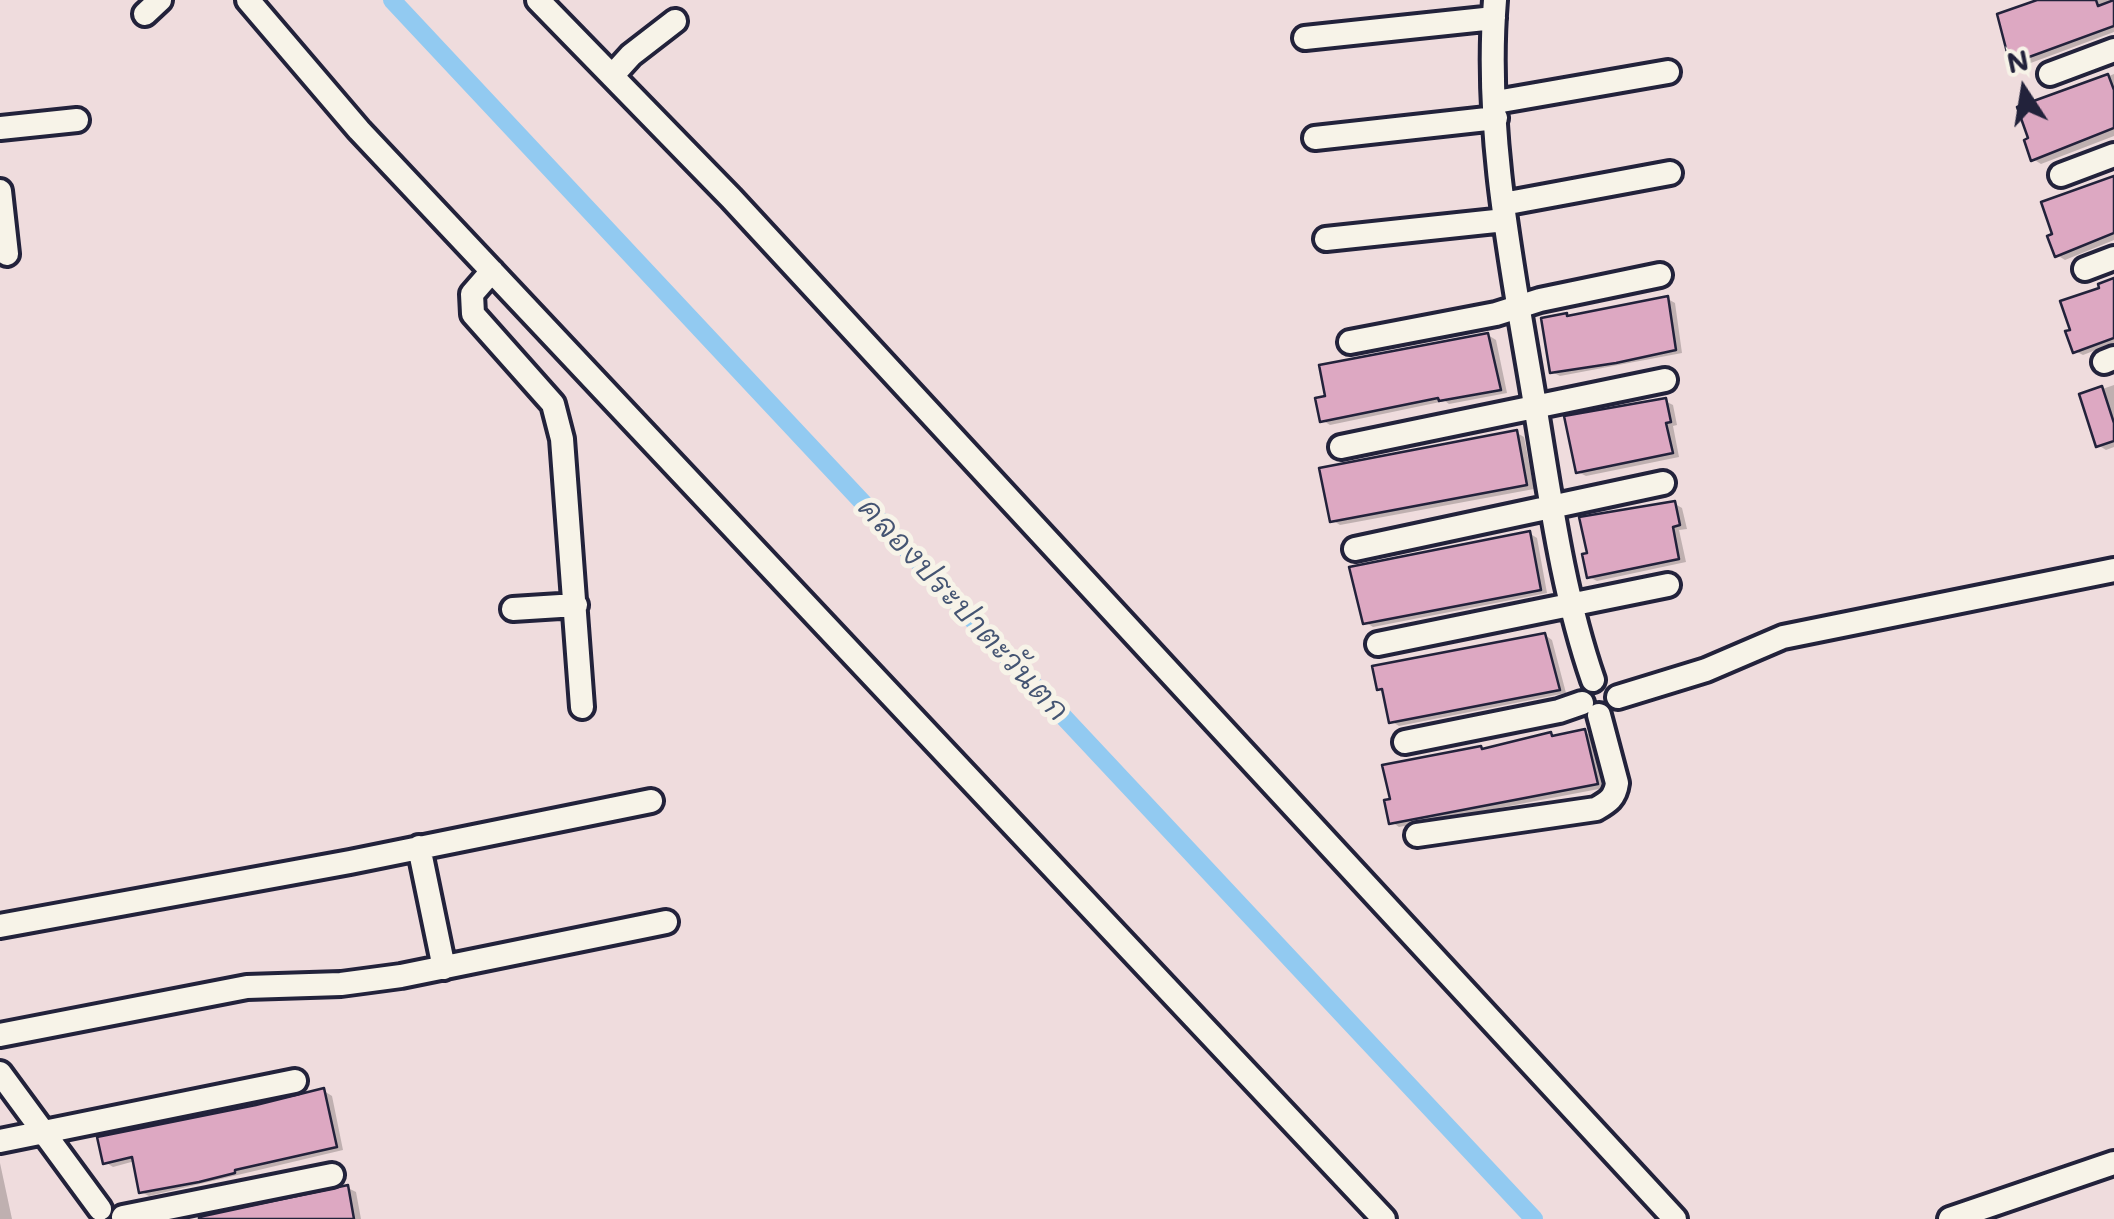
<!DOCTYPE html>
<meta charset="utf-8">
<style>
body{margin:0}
#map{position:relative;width:2114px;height:1219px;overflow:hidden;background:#efdcdd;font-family:Mali,sans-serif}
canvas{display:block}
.north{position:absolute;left:1974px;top:40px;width:100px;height:100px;-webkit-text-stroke:8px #f7f3e8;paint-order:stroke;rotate:348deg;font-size:28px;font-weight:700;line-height:40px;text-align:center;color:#22223b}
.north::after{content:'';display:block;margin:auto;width:35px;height:45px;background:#22223b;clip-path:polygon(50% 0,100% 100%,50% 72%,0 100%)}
</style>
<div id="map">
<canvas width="2114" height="1219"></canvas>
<div class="north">N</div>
</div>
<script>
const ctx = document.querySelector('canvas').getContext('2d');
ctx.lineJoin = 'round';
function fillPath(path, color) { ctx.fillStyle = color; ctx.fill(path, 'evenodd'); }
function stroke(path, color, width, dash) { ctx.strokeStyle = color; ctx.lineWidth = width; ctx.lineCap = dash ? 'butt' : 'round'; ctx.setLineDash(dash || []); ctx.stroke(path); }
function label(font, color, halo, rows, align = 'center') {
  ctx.font = font + ' Mali,"Playpen Sans Thai",sans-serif'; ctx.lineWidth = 10; ctx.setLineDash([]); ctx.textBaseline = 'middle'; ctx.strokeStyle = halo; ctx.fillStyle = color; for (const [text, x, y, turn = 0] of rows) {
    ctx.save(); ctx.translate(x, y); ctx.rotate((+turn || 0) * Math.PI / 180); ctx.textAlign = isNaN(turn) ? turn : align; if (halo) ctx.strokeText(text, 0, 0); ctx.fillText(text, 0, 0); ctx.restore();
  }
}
const shadow = new Path2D(`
 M2041 0H2114V32L2020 67 2012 63Z
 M2114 74V136L2041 164 2033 159 2031 140 2020 109Z
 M2114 177V240L2065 260 2057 255Z
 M2114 283V343L2083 355 2075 351Z
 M1668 299 1675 303 1682 353 1560 376 1552 372 1566 315 1571 318Z
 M1488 335 1496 340 1507 393 1449 404 1445 401 1330 425 1322 420Z
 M2114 385V447L2106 450 2098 445 2082 396Z
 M1665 401 1673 405 1677 425 1673 426 1679 457 1586 476 1578 472Z
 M1517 433 1524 437 1534 489 1340 525 1332 520Z
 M1675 504 1682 508 1687 529 1679 530 1686 562 1597 581 1589 577Z
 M1529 533 1537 538 1547 593 1373 627 1365 622Z
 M1545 635 1552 640 1566 693 1399 726 1391 721 1385 692 1379 689Z
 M1584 732 1592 736 1604 788 1399 827 1392 822 1485 751 1551 735 1556 738Z
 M324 1091 332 1096 343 1150 149 1196 141 1192 135 1161 113 1167 105 1162Z
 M0 1163 12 1219H0Z
 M348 1188 356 1192 361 1219H200Z`);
const canal = new Path2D(`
 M392 0 1534 1219`);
const building = new Path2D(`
 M2037 0H2096L2098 6 2114 0V26L2010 64 1997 14Z
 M2108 74 2114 90V128L2031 161 2024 140 2028 138 2017 107Z
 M2114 176V233L2055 257 2047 236 2052 234 2041 202Z
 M2114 278V338L2073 353 2065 331 2070 330 2060 301 2099 288 2098 284Z
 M1668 296 1676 350 1616 363 1550 373 1541 318 1567 313V316Z
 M1488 333 1501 390 1439 401 1438 398 1320 422 1315 398 1325 396 1319 365Z
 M2102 386 2114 423V441L2096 447 2079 394Z
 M1666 398 1671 422 1666 423 1673 453 1576 473 1564 416Z
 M1517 430 1527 485 1330 522 1319 468Z
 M1675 501 1680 525 1673 527 1679 559 1587 578 1582 554 1587 553 1579 517Z
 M1530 531 1541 590 1363 624 1349 567Z
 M1545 633 1560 690 1389 723 1382 689 1377 690 1372 666Z
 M1585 729 1598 784 1389 824 1384 800 1390 799 1382 765 1481 746 1482 749 1551 732 1552 736Z
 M324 1088 337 1147 235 1170V1173L199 1182 139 1193 132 1157 103 1164 97 1137 256 1105Z
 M348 1185 354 1219H199V1217Z`);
const minor = new Path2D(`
 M248 0 359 130 1384 1219
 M538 0 731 198 1675 1219
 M1495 0C1484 137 1514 276 1536 411 1551 502 1563 593 1593 680
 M145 14 160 0
 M1305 38 1494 18
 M2050 74 2114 50
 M612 76 631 55 675 21
 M1496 102 1668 72
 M0 128 77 120
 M1315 138 1496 118
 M2061 175 2114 155
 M0 191 7 254
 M1503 204 1670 173
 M1326 239 1505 220
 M2085 269 2114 258
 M492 271 472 294 473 314 553 404 562 439 582 707
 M1350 342 1496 314 1540 300 1660 275
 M2104 362 2114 358
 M1341 447 1665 380
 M1355 549 1663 483
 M513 609 576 605
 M1378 644 1668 585
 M1618 697 1706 670 1783 637 2114 570
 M1405 742 1559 711 1582 703
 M1417 835 1596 809C1608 802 1615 798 1617 783L1599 715
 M419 847 444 968
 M0 926 350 862 651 801
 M0 1035 247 987 341 984 401 976 666 922
 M0 1073 100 1209
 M0 1141 295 1081
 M123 1217 332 1175
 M1950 1219 2114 1163`);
const waterNames = [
 ["คลองประปาตะวันตก",963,610,47]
];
fillPath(shadow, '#0003');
stroke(canal, '#92caf1', 18);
fillPath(building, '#dda8c2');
stroke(building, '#22223b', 2.5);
stroke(minor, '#22223b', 30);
stroke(minor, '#f7f3e8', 22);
label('italic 30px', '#445472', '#f7f3e8', waterNames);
</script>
